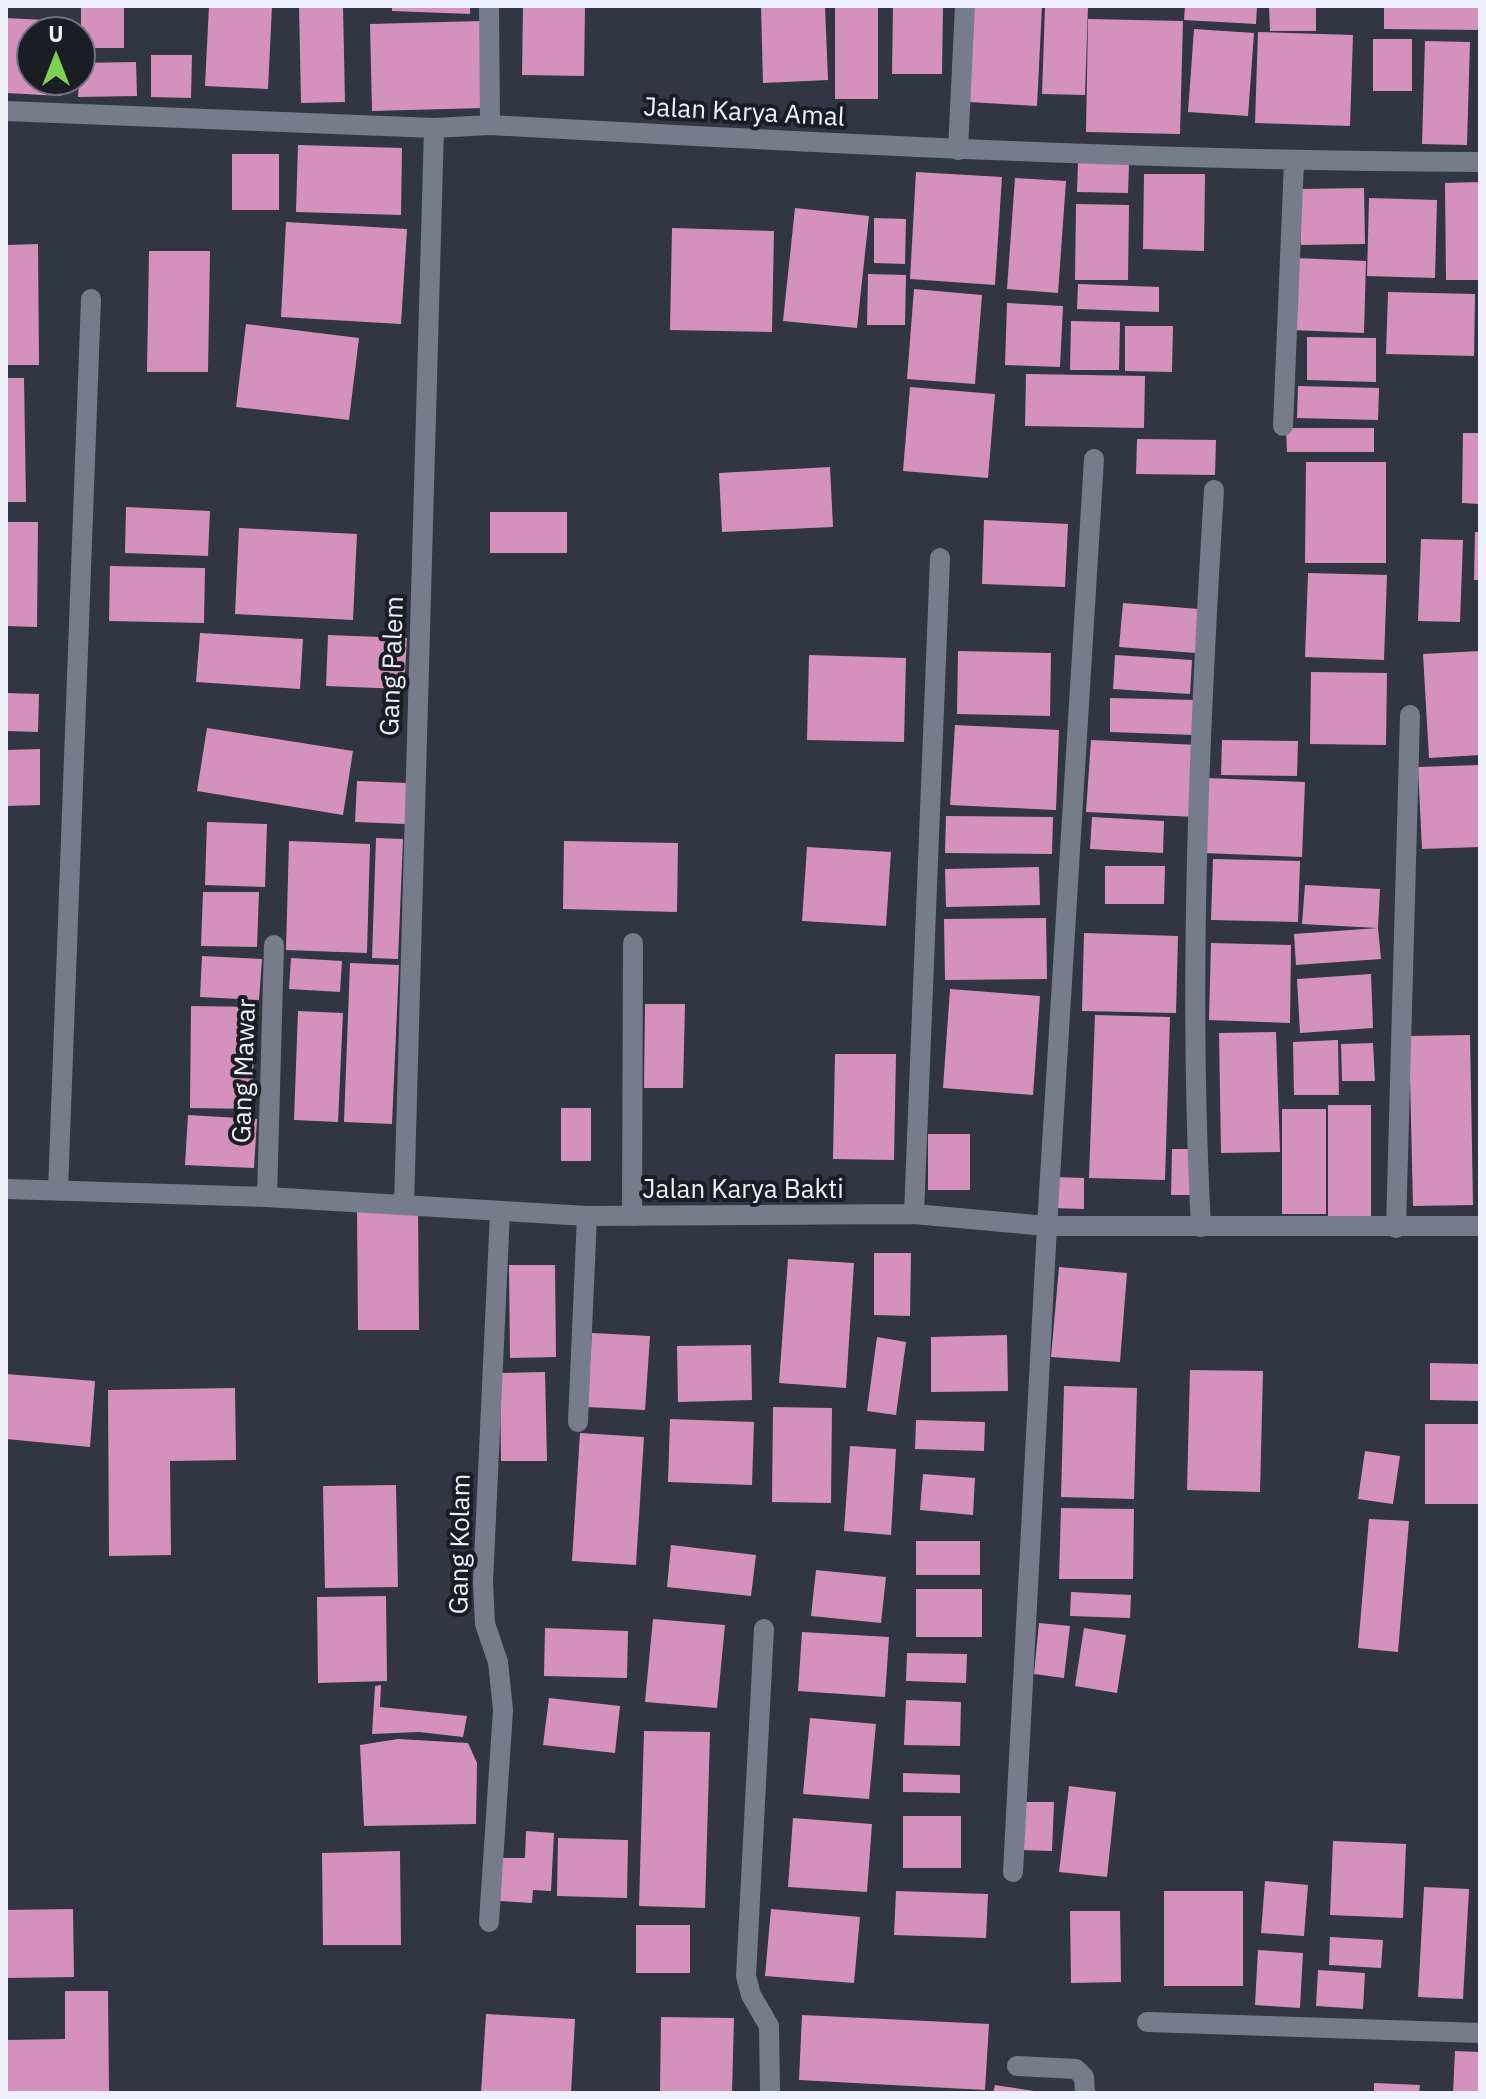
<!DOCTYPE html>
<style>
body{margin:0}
#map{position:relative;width:1486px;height:2099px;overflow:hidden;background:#313544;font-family:"IBM Plex Sans",sans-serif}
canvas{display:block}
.frame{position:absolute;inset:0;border:8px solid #eef1fb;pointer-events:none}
.north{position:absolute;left:16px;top:16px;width:80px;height:80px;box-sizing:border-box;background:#1b1d24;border:2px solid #6f727a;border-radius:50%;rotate:0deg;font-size:22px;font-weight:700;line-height:32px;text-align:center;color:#eef1fb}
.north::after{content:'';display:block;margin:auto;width:28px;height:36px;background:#7cd154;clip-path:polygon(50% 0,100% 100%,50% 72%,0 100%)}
</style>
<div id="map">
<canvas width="1486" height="2099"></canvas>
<div class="frame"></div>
<div class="north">U</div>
</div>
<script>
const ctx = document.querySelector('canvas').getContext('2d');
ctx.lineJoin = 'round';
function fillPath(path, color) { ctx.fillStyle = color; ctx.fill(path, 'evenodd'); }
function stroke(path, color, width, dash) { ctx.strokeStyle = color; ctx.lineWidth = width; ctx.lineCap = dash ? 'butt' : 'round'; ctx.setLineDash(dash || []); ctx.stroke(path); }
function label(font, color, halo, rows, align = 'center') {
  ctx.font = font + ' "IBM Plex Sans",sans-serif'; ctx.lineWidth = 8; ctx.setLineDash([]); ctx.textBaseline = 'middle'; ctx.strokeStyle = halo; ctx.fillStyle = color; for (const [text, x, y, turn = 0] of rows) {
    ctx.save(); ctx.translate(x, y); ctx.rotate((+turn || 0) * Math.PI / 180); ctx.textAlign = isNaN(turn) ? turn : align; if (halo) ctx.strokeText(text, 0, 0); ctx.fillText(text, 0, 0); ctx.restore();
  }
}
const building = new Path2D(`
 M81 6H124V48H81Z
 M209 6H272L268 89 205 86Z
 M299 6H343L345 102 301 103Z
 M392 6H470V14L392 11Z
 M523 6H585L584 76 522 75Z
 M761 6H825L828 80 763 83Z
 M835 6H878V99H835Z
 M893 6H943L942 74H892Z
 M974 6H1042L1037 106 969 102Z
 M1045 6H1088L1085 95 1042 94Z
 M1185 6H1257L1256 24 1184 20Z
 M1269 6H1316V31H1270Z
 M1384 6H1480V30L1384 29Z
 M6 18 65 21 64 32H32V80H62L61 96 6 93Z
 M1088 19 1183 21 1180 134 1086 132Z
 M481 21 483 108 372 111 370 24Z
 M1194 29 1254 33 1248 116 1188 112Z
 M1258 32 1353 35 1350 126 1255 123Z
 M1373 39H1412V91H1373Z
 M1425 41 1470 42 1467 145 1422 144Z
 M151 55H192L191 98 151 97Z
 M136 62 137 96 78 97 80 63Z
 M298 145 402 148 401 215 296 212Z
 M232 154H279V210H232Z
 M1078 162 1129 164 1128 193 1077 192Z
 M916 172 1002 177 995 285 910 279Z
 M1144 174H1205L1204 251 1143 249Z
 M1015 178 1066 181 1058 293 1007 289Z
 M1480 182V280H1446L1445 183Z
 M1364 188 1365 244 1301 245 1300 189Z
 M1369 198 1437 200 1435 278 1367 276Z
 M1076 204 1129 205 1128 280H1075Z
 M795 208 869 216 857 328 783 321Z
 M874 218 906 219 905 264 874 263Z
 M286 222 407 229 401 324 281 317Z
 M672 228 774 231 772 332 670 330Z
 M38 244 39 365H6V245Z
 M149 251H210L208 372H147Z
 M1295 258 1366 261 1364 333 1292 330Z
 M868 274 906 275 905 325H867Z
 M1078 284 1159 287V312L1077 309Z
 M914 289 982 295 975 384 907 379Z
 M1388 292 1475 294 1474 356 1386 354Z
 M1007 303 1063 306 1060 367 1005 365Z
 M1071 321 1120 322 1119 370H1070Z
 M246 324 359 338 349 420 236 407Z
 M1125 326H1173L1172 372 1125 371Z
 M1307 337 1376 338V382L1307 380Z
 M1026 374 1145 376 1144 428 1025 426Z
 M6 378H24L26 502H6Z
 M1298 386 1379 388 1378 420 1297 418Z
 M910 387 995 394 988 478 903 471Z
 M1286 428H1374V452H1287Z
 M1463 433H1480V504L1462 503Z
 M1137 439 1216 440 1215 475 1136 474Z
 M1306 462H1386V563H1305Z
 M830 467 833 527 722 532 719 473Z
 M126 507 210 511 208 556 125 553Z
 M490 512H567V553H490Z
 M984 520 1068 524 1065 587 982 584Z
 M6 522H38L37 627 6 626Z
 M239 528 357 534 353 620 235 614Z
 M1475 532H1480V580H1474Z
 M1421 539 1463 540 1460 622 1418 621Z
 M110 566 205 568 204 623 109 621Z
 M1308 573 1387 575 1384 660 1305 657Z
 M1123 603 1199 609 1196 653 1119 647Z
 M200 633 303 639 300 689 196 682Z
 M328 635 407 638 404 689 326 686Z
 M958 651 1051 653 1050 716 957 714Z
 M1480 651V755L1429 758 1423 654Z
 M809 655 906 658 904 742 807 740Z
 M1115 655 1192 660 1190 694 1113 689Z
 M1311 672 1387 673 1386 745 1310 744Z
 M6 693 39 694 38 732 6 731Z
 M1110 698 1195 700 1194 735 1110 732Z
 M955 725 1059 730 1056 810 950 805Z
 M207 728 353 751 343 815 197 791Z
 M1091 740 1199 745 1195 817 1086 812Z
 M1222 740 1298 741 1297 776 1221 775Z
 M40 749V805L6 806V750Z
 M1480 765V847L1422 849 1418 767Z
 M1206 778 1305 782 1302 857 1204 853Z
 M357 781 407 783 405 824 355 822Z
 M946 816 1053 817 1052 854 945 853Z
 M1092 817 1164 821 1163 853 1090 849Z
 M207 822 267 824 265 887 205 885Z
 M376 838 403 839 398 959 372 958Z
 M289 841 370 844 367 953 286 950Z
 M564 841 678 843 677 912 563 909Z
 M807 847 891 852 886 926 802 921Z
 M1213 859 1300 861 1298 922 1211 920Z
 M1105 866H1165L1164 904H1105Z
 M1039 867 1040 905 946 907 945 869Z
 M1305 885 1380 889 1378 928 1302 924Z
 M203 892H259L257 947 201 946Z
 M1046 918 1047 979 945 980 944 919Z
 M1378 928 1381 959 1296 965 1294 934Z
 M1084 933 1178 936 1176 1013 1082 1011Z
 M1211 943 1291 945 1290 1023 1209 1020Z
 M202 956 262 959 259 1000 200 997Z
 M291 958 342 961 340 992 289 989Z
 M350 963 399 965 392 1124 344 1122Z
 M1371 974 1373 1028 1300 1033 1297 979Z
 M950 989 1040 996 1033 1095 943 1088Z
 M645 1004H685L683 1088H644Z
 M191 1006 254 1007 253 1109 190 1108Z
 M298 1011 343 1013 338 1122 294 1120Z
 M1095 1015 1170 1017 1165 1180 1089 1178Z
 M1276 1032 1280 1152 1221 1153 1219 1033Z
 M1470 1035 1473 1205 1413 1206 1409 1036Z
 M1338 1040 1339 1095H1294L1293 1042Z
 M1373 1043 1375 1081H1342L1341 1044Z
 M835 1054H896L894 1160 833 1159Z
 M1328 1105H1371V1217H1328Z
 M561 1108H591V1161H561Z
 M1282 1109H1326V1214H1282Z
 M188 1115 257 1119 254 1168 185 1165Z
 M928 1134H970V1190H928Z
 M1172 1149H1191V1195H1171Z
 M1053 1177 1084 1178V1209L1052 1208Z
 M418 1207 419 1330H358L357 1208Z
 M874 1253H911L910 1316 874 1315Z
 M788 1259 854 1263 846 1388 779 1383Z
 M509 1265H555L556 1357 510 1358Z
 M1059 1267 1127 1273 1120 1362 1051 1357Z
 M592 1333 650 1336 645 1410 587 1407Z
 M1007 1335 1008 1391 931 1392V1337Z
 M877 1337 906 1342 896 1415 867 1411Z
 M751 1345 752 1400 678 1402 677 1346Z
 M1430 1363 1480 1364V1401L1430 1400Z
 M1190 1370 1263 1371 1260 1492 1187 1490Z
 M545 1372 547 1461H501L500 1373Z
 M6 1374 95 1381 90 1447 6 1439Z
 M1064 1386 1137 1388 1134 1499 1061 1497Z
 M235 1388 236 1460 170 1461 171 1555 109 1556 108 1390Z
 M773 1407 832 1408 831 1503 772 1502Z
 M670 1419 754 1422 752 1485 668 1482Z
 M916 1420 985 1422 984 1451 915 1449Z
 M1425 1424H1480V1504H1425Z
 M580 1433 644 1437 636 1565 572 1561Z
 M850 1446 896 1449 891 1535 844 1531Z
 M1365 1451 1400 1456 1393 1504 1358 1499Z
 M923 1474 975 1478 973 1515 920 1510Z
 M396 1485 398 1587 325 1588 323 1486Z
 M1061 1508 1134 1509 1133 1579H1059Z
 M1369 1519 1409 1521 1398 1652 1358 1648Z
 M916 1541H980V1575H916Z
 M671 1545 756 1555 751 1596 667 1587Z
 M816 1570 886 1577 881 1623 811 1616Z
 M916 1589H982V1637H916Z
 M1071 1592 1131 1595 1130 1618 1070 1616Z
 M386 1596 387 1681 318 1683 317 1597Z
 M653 1619 725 1625 717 1708 645 1702Z
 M1039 1623 1070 1626 1064 1678 1034 1674Z
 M545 1628 628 1631 627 1678 544 1676Z
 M1084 1628 1126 1635 1117 1693 1075 1686Z
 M802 1632 889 1637 885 1697 798 1691Z
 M907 1653 967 1654 966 1683 906 1681Z
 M381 1685 380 1707 467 1716 463 1737 419 1732 372 1734 375 1686Z
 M549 1698 620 1706 615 1753 543 1745Z
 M906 1700 961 1702 960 1746 904 1745Z
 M810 1718 876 1724 869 1799 803 1794Z
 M644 1731 710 1732 705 1908 639 1906Z
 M398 1739 468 1743 477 1763 476 1824 364 1826 360 1745Z
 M903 1773 960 1775V1793L903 1792Z
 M1069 1786 1116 1792 1107 1877 1059 1872Z
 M1023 1802H1054L1052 1851 1022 1850Z
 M903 1816H961V1868H903Z
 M793 1818 872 1824 867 1892 788 1887Z
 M526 1831 554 1833 551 1891 533 1890 532 1903 500 1901 502 1858H525Z
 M558 1838 628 1840 627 1898 557 1896Z
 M1333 1841 1406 1844 1403 1918 1330 1915Z
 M400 1851 401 1945H323L322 1853Z
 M1265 1881 1308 1885 1304 1936 1261 1933Z
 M1424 1887 1469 1889 1463 1999 1418 1997Z
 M896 1891 988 1894 986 1938 894 1935Z
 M1164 1891H1243V1986H1164Z
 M73 1909 74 1977 6 1978V1910Z
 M771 1909 860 1917 854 1983 765 1976Z
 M1070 1911H1120L1121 1982 1071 1983Z
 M636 1925H690V1973H636Z
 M1330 1937 1383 1940 1381 1968 1329 1965Z
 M1258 1950 1303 1953 1300 2008 1255 2005Z
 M1318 1970 1365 1973 1363 2009 1316 2006Z
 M65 1991H108L109 2093H6V2040L65 2039Z
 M486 2014 575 2019 571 2093H481Z
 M802 2015 989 2024 985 2090 799 2080Z
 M661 2017 734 2018 732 2093H660Z
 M1455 2051 1480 2052V2093H1453Z
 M1374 2083 1420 2085 1419 2093H1374Z
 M995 2085 1034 2091 1033 2093H993Z`);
const lane = new Path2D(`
 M632 1216 633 943
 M1017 2066 1076 2069 1084 2077 1085 2093`);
const street = new Path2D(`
 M489 6 490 125
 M6 111 434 128 490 125C820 143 1150 161 1480 162
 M958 150 965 6
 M1283 426 1294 162
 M6 1189 267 1197 587 1216 914 1214 1047 1226H1480
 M58 1190 91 299
 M267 1197 274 945
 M404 1205 434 128
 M914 1214 940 558
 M1201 1227C1188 981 1199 735 1214 490
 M1396 1228 1410 715
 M578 1422 587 1216
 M764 1629 746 1976 751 1995 769 2026 770 2093
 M1013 1872 1047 1226 1094 459
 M489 1922 503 1710 498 1662 485 1624 483 1582 500 1212
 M1147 2022 1480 2033`);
const streetNames = [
 ["Jalan Karya Amal",744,113,3],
 ["Gang Palem",393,666,-88],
 ["Gang Mawar",245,1071,-88],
 ["Jalan Karya Bakti",743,1190],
 ["Gang Kolam",461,1544,-89]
];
fillPath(building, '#d591be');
stroke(lane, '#777c8c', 20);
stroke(street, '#777c8c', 20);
label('26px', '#eef1fb', '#1b1d24', streetNames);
</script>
